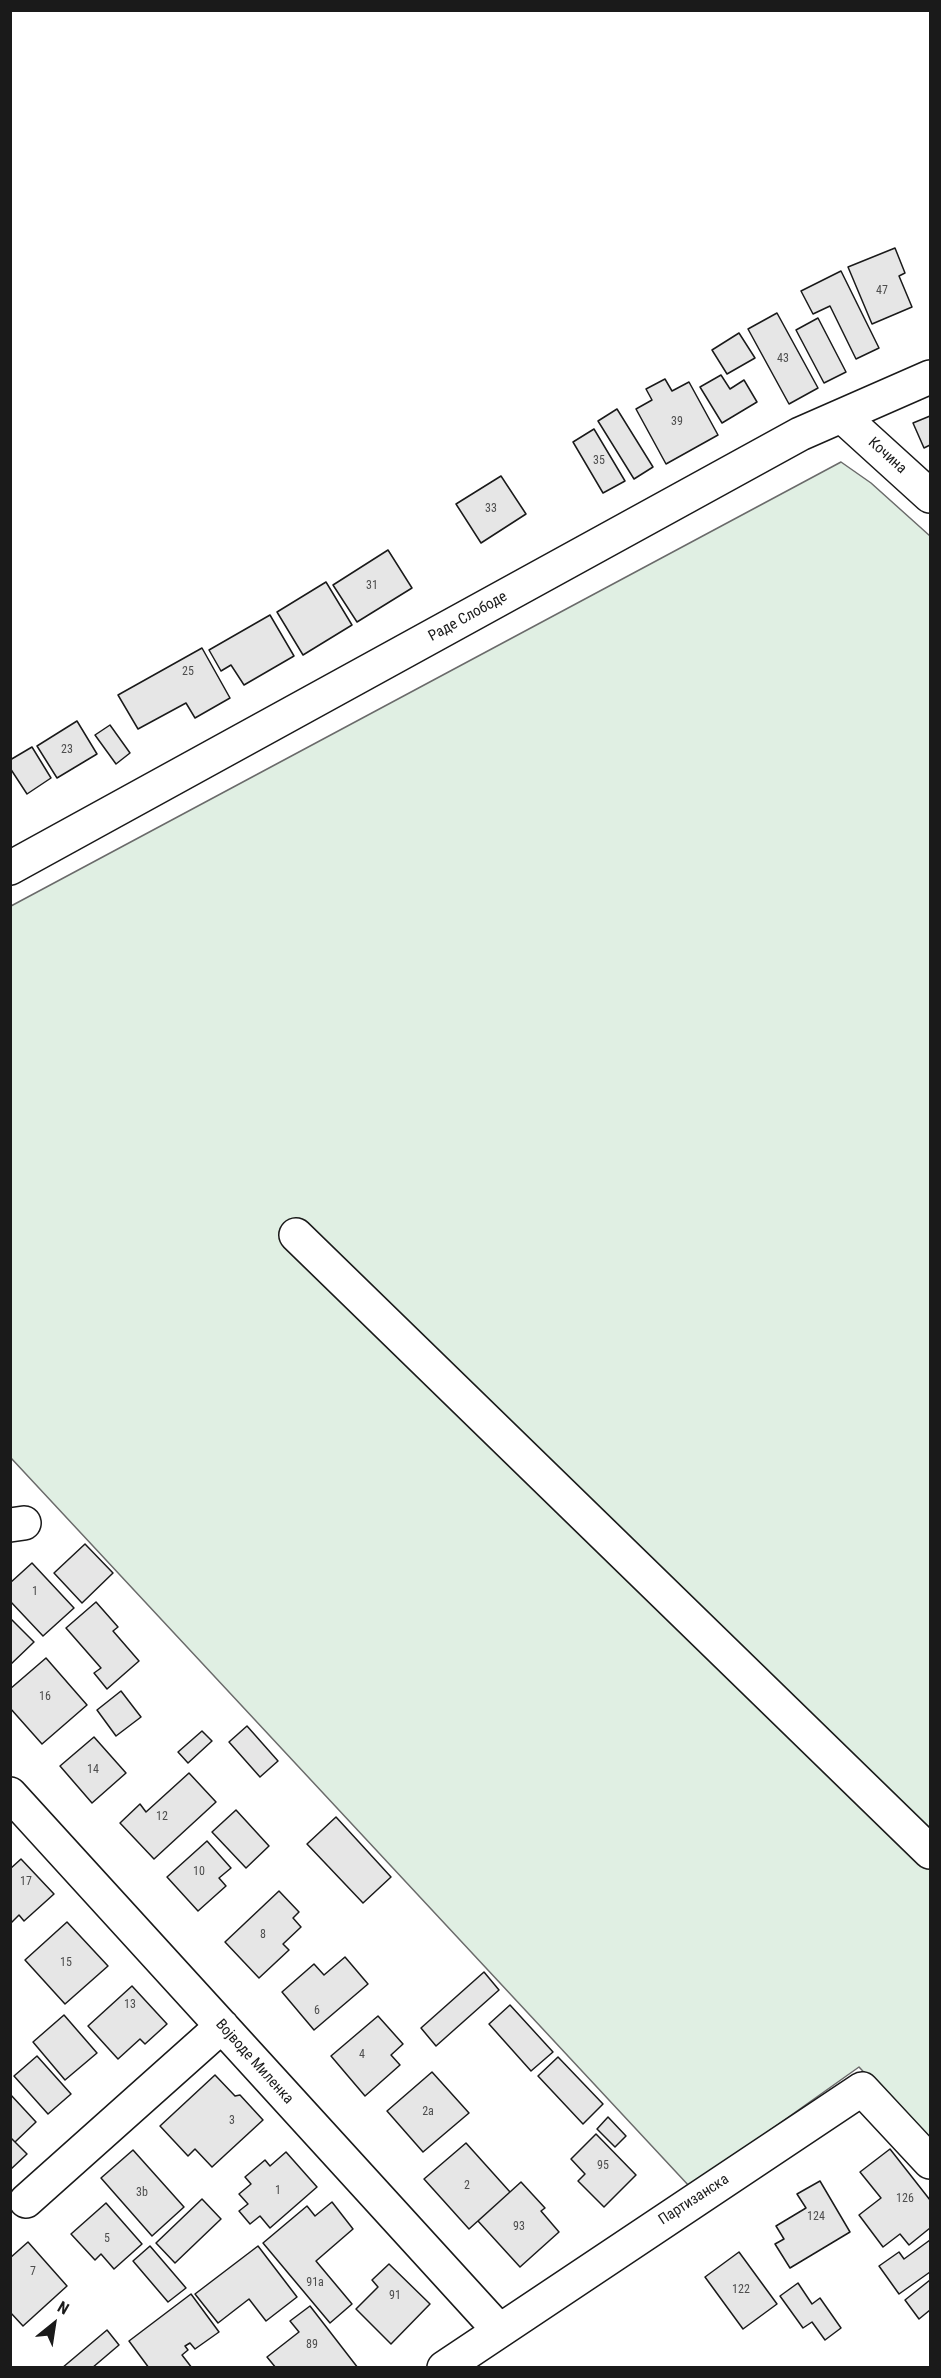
<!DOCTYPE html>
<meta charset="utf-8">
<style>
body{margin:0}
#map{position:relative;width:941px;height:2378px;overflow:hidden;background:#fff;font-family:"Roboto Condensed",sans-serif}
canvas{display:block}
.frame{position:absolute;inset:0;border:12px solid #1a1a1a;pointer-events:none}
.north{position:absolute;left:24px;top:2294px;width:60px;height:60px;-webkit-text-stroke:4px #fff;paint-order:stroke;rotate:30deg;font-size:16px;font-weight:700;line-height:24px;text-align:center;color:#1a1a1a}
.north::after{content:'';display:block;margin:auto;width:21px;height:27px;background:#1a1a1a;clip-path:polygon(50% 0,100% 100%,50% 72%,0 100%)}
</style>
<div id="map">
<canvas width="941" height="2378"></canvas>
<div class="frame"></div>
<div class="north">N</div>
</div>
<script>
const ctx = document.querySelector('canvas').getContext('2d');
ctx.lineJoin = 'round';
function fillPath(path, color) { ctx.fillStyle = color; ctx.fill(path, 'evenodd'); }
function stroke(path, color, width, dash) { ctx.strokeStyle = color; ctx.lineWidth = width; ctx.lineCap = dash ? 'butt' : 'round'; ctx.setLineDash(dash || []); ctx.stroke(path); }
function label(font, color, halo, rows, align = 'center') {
  ctx.font = font + ' "Roboto Condensed",sans-serif'; ctx.lineWidth = 4.5; ctx.setLineDash([]); ctx.textBaseline = 'middle'; ctx.strokeStyle = halo; ctx.fillStyle = color; for (const [text, x, y, turn = 0] of rows) {
    ctx.save(); ctx.translate(x, y); ctx.rotate((+turn || 0) * Math.PI / 180); ctx.textAlign = isNaN(turn) ? turn : align; if (halo) ctx.strokeText(text, 0, 0); ctx.fillText(text, 0, 0); ctx.restore();
  }
}
const green = new Path2D(`
 M841 462 871 483 930 536V2142L859 2067 690 2187 11 1458V906Z`);
const building = new Path2D(`
 M895 248 905 273 899 276 912 307 872 324 848 267Z
 M841 271 879 348 856 359 830 306 813 314 801 291Z
 M777 313 818 388 789 404 748 329Z
 M818 318 846 372 824 383 796 330Z
 M739 333 755 358 727 374 712 350Z
 M721 375 730 389 744 380 757 402 722 423 700 387Z
 M665 379 672 391 689 382 718 435 666 464 636 409 652 400 646 389Z
 M617 409 653 467 634 479 598 421Z
 M930 416V445L924 448 913 423Z
 M594 429 625 481 603 493 573 442Z
 M501 476 526 514 481 543 456 504Z
 M388 550 412 588 357 622 333 585Z
 M326 582 352 625 303 655 277 612Z
 M270 615 294 656 244 685 231 665 221 671 209 650Z
 M202 648 230 698 195 718 186 703 138 729 118 695Z
 M77 721 97 754 57 778 37 746Z
 M110 725 130 753 116 764 95 735Z
 M32 747 51 778 27 794 10 768V760Z
 M85 1544 113 1573 82 1603 54 1573Z
 M32 1563 74 1608 43 1636 10 1601V1583Z
 M96 1602 118 1627 113 1631 139 1661 107 1689 94 1673 101 1668 66 1628Z
 M10 1618 34 1642 10 1665Z
 M46 1658 87 1705 42 1744 10 1708V1689Z
 M121 1691 141 1717 116 1736 97 1710Z
 M247 1726 278 1761 260 1777 229 1742Z
 M202 1731 212 1741 188 1763 178 1752Z
 M94 1737 126 1773 92 1803 60 1766Z
 M189 1773 216 1802 154 1859 120 1823 140 1804 146 1812Z
 M236 1810 269 1846 246 1868 212 1832Z
 M336 1817 391 1877 363 1903 307 1844Z
 M207 1841 231 1868 219 1878 226 1886 198 1911 167 1877Z
 M21 1859 54 1894 24 1921 19 1915 10 1924V1869Z
 M279 1891 299 1912 293 1918 301 1927 283 1944 289 1950 259 1978 225 1942Z
 M67 1922 108 1966 65 2004 25 1960Z
 M345 1957 368 1984 314 2030 282 1992 314 1964 324 1975Z
 M484 1972 499 1990 436 2046 421 2028Z
 M132 1986 167 2024 145 2044 140 2039 118 2059 88 2026Z
 M510 2005 553 2052 531 2071 489 2024Z
 M64 2015 97 2053 65 2080 33 2042Z
 M378 2016 403 2044 391 2055 400 2065 365 2096 331 2056Z
 M37 2056 71 2094 48 2114 14 2076Z
 M558 2057 603 2104 583 2124 538 2076Z
 M432 2072 469 2113 423 2152 387 2111Z
 M215 2075 235 2096 240 2095 263 2120 212 2167 195 2149 188 2156 160 2126Z
 M10 2094 36 2122 15 2142 10 2137Z
 M608 2117 626 2136 615 2147 597 2129Z
 M596 2134 636 2175 604 2207 578 2181 585 2174 571 2159Z
 M10 2137 27 2154 10 2170Z
 M466 2143 510 2192 469 2229 424 2179Z
 M890 2149 930 2200V2228L909 2245 900 2234 883 2247 859 2215 881 2198 860 2172Z
 M133 2150 184 2207 152 2236 101 2178Z
 M286 2152 317 2187 270 2228 260 2216 250 2224 239 2211 248 2204 239 2194 251 2184 245 2177 265 2160 270 2166Z
 M820 2181 850 2232 790 2268 775 2244 784 2239 776 2226 806 2208 797 2194Z
 M521 2182 545 2208 541 2211 559 2232 520 2267 478 2221Z
 M202 2199 221 2219 175 2263 156 2243Z
 M332 2202 353 2229 316 2261 352 2304 330 2323 263 2243 307 2206 315 2216Z
 M106 2203 142 2244 114 2269 101 2254 95 2260 71 2234Z
 M930 2240V2272L899 2294 879 2266 899 2252 904 2259Z
 M28 2242 67 2286 23 2326 10 2312V2258Z
 M150 2246 186 2288 168 2302 133 2261Z
 M258 2246 297 2297 266 2321 249 2299 218 2323 195 2294Z
 M739 2252 777 2304 743 2329 705 2277Z
 M389 2264 430 2304 391 2344 356 2309 378 2287 372 2280Z
 M930 2280V2310L919 2319 905 2300Z
 M798 2283 812 2304 820 2298 841 2328 825 2340 812 2322 803 2328 780 2296Z
 M191 2294 219 2332 195 2349 190 2343 185 2346 188 2350 182 2355 192 2368H149L129 2341Z
 M310 2306 358 2368H276L267 2357 299 2332 290 2321Z
 M107 2330 119 2345 92 2368H62Z`);
const minor = new Path2D(`
 M843 417 930 496
 M10 868 800 434 930 377
 M296 1235 930 1852
 M10 1525 24 1523
 M10 1794 498 2329
 M26 2201 222 2026
 M444 2368 862 2089 930 2162`);
const numberNames = [
 ["47",882,291],
 ["43",783,359],
 ["39",677,422],
 ["35",599,461],
 ["33",491,509],
 ["31",372,586],
 ["25",188,672],
 ["23",67,750],
 ["1",35,1592],
 ["16",45,1697],
 ["14",93,1770],
 ["12",162,1817],
 ["10",199,1872],
 ["17",26,1882],
 ["8",263,1935],
 ["15",66,1963],
 ["13",130,2005],
 ["6",317,2011],
 ["4",362,2055],
 ["2a",428,2112],
 ["3",232,2121],
 ["95",603,2166],
 ["2",467,2186],
 ["1",278,2191],
 ["3b",142,2193],
 ["126",905,2199],
 ["124",816,2217],
 ["93",519,2227],
 ["5",107,2239],
 ["7",33,2272],
 ["91a",315,2283],
 ["122",741,2290],
 ["91",395,2296],
 ["89",312,2345]
];
const streetNames = [
 ["Кочина",887,456,42],
 ["Раде Слободе",468,617,-29],
 ["Војводе Миленка",254,2062,48],
 ["Партизанска",694,2200,-33]
];
fillPath(green, '#e0efe3');
stroke(green, '#6a6a6a', 1.5);
fillPath(building, '#e6e6e6');
stroke(building, '#1a1a1a', 1.5);
stroke(minor, '#1a1a1a', 36);
stroke(minor, '#fff', 33);
label('12px', '#4d4d4d', null, numberNames);
label('15px', '#1a1a1a', '#fff', streetNames);
</script>
